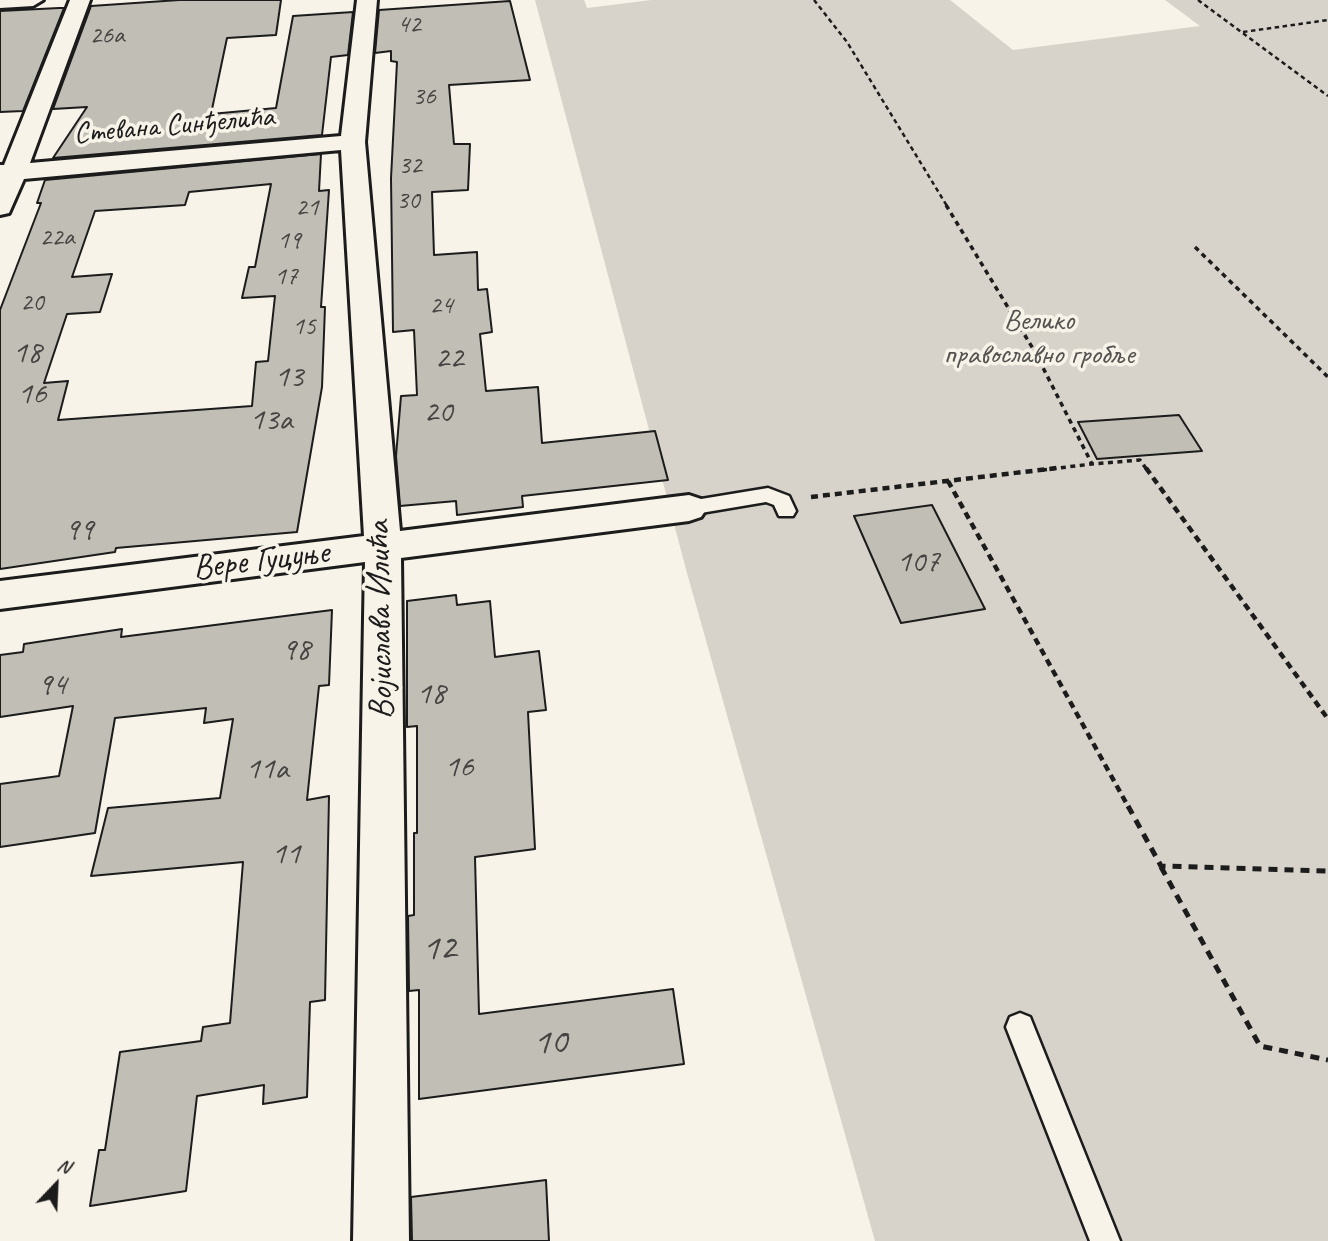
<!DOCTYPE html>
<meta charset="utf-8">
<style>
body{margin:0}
#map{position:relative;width:1328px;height:1241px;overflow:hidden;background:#f7f3e8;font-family:Caveat,sans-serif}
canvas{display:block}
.north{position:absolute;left:21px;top:1150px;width:70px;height:70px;-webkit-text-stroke:5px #f7f3e8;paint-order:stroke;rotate:23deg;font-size:19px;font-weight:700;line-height:28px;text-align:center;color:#1c1c1c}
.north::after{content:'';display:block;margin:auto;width:24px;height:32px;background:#1c1c1c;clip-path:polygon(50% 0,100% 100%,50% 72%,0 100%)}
</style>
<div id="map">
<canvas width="1328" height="1241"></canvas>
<div class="north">N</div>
</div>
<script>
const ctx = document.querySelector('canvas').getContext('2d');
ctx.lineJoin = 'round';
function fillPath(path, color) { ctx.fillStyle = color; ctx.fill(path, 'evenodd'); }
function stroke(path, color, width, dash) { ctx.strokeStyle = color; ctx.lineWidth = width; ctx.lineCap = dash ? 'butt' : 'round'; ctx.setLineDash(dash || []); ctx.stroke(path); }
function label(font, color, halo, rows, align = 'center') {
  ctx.font = font + ' Caveat,sans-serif'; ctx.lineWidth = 7; ctx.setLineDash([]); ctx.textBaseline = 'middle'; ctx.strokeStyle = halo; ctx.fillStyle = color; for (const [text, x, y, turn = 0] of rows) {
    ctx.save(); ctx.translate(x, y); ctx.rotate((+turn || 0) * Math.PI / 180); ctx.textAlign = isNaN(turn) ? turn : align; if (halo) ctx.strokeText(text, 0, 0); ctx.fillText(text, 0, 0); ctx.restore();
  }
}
const green = new Path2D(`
 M535 0H584L587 8 651 0H950L1013 50 1200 26 1165 0H1328V1241H875L687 573Z`);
const building = new Path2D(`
 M179 0H281L276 35 227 38 211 114 276 108 293 16 353 12 348 55 331 57 322 135 53 158 87 107 53 109 91 6Z
 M510 1 530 80 449 85 454 144H470L468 190 432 192 434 255 477 252 478 290 487 289 492 332 480 334 486 391 538 387 542 443 655 431 668 480 522 496 523 507 457 515 456 501 400 506 396 456 401 396 417 395 414 330 393 332 391 178 397 62 391 61V51L375 53 379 10Z
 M59 8H64L23 111 0 112V11Z
 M321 154 319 191 329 190 321 307H325L322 387 297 532 116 548 115 552 0 569V310L41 203H37L45 180ZM271 184 255 267H249L242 298 275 296 268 361 256 362 252 406 58 420 68 381 44 383 67 314 100 312 112 274 72 277 95 211 185 205 189 192Z
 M1179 415 1202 451 1097 459 1078 422Z
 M932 505 985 609 901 623 854 516Z
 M456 595 457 605 490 601 495 657 539 651 546 710 528 712 535 849 475 857 479 1014 673 989 684 1064 419 1099V990L409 991 408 916 414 915V833H417V726L407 727V601Z
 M332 610 329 685 319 686 307 800 329 796 325 1000 310 1002 307 1097 263 1104 264 1085 197 1096 186 1191 90 1206 99 1150H105L120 1052 201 1041 203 1027 230 1023 243 862 91 876 108 808 220 798 233 719 204 723 206 708 115 718 95 833 0 847V784L59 776 73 706 0 717V655L23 652 24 644 122 629 121 637Z
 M546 1180 549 1241H412L411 1197Z`);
const pathFar3 = new Path2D(`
 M814 0 847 42 947 206
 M1198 0 1328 96
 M1243 32 1328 20`);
const pathFar2 = new Path2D(`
 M946 205 1035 352 1092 464 1140 460 1147 470
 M1195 247 1328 377
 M1042 470 1092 464`);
const pathFar1 = new Path2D(`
 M1146 468 1328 719
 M948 481 1129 808
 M811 497 1057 468`);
const path = new Path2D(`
 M1128 806 1161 866 1328 871
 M1161 867 1260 1046 1328 1060`);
const lane = new Path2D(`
 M768 488 789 496 796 511 793 516H779L774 505 766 502 689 515 679 508 689 501Z
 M1020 1013 1030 1017 1120 1241H1090L1006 1027 1010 1017Z`);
const street = new Path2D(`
 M70 0H90L30 163 341 136 357 0H377L365 142 400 531 689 495 701 499 707 508 701 517 689 521 401 558 409 1241H353L365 562 0 609V581L364 536 341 150 24 179 9 213 0 215V165H4Z`);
const secondary = new Path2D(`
 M0 0H43L33 6 0 8Z`);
const farNumbernames = [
 ["42",409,25],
 ["26a",107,36],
 ["36",424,97],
 ["32",410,166],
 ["30",408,201],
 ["21",307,208],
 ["22a",57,238],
 ["19",289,241],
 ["17",286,277],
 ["20",32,303],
 ["24",441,306],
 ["15",304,327]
];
const farStreetnames = [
 ["Стевана Синђелића",174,126,-5]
];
const farParknames = [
 ["Велико",1039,321],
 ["православно гробље",1039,355]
];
const numberNames = [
 ["18",27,354],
 ["22",449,359],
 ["13",289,378],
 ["16",32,395],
 ["20",438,413],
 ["13a",271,421],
 ["99",79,531],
 ["107",918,563],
 ["98",296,651],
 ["94",52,686],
 ["18",431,695],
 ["16",459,768],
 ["11a",267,770],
 ["11",286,855]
];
const streetNames = [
 ["Вере Гуцуње",261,561,-7],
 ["Војислава Илића",381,620,-91]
];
const nearNumbernames = [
 ["12",439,949],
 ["10",550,1043]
];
fillPath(green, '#d7d3cb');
fillPath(building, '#c0beb5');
stroke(building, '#1c1c1c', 2);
stroke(lane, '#1c1c1c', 5);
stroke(street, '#1c1c1c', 6);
stroke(secondary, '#1c1c1c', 6);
stroke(pathFar3, '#1c1c1c', 2.5, [4.5, 3.5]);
stroke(pathFar2, '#1c1c1c', 3.5, [5, 4.5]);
stroke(pathFar1, '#1c1c1c', 4.5, [7, 5]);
stroke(path, '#1c1c1c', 5, [9, 7]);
fillPath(lane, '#f7f3e8');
fillPath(street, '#f7f3e8');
fillPath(secondary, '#f7f3e8');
label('26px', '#454442', null, farNumbernames);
label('30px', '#1c1c1c', '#f7f3e8', farStreetnames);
label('30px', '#545351', '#f7f3e8', farParknames);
label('32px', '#454442', null, numberNames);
label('35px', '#1c1c1c', '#f7f3e8', streetNames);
label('38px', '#454442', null, nearNumbernames);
</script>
